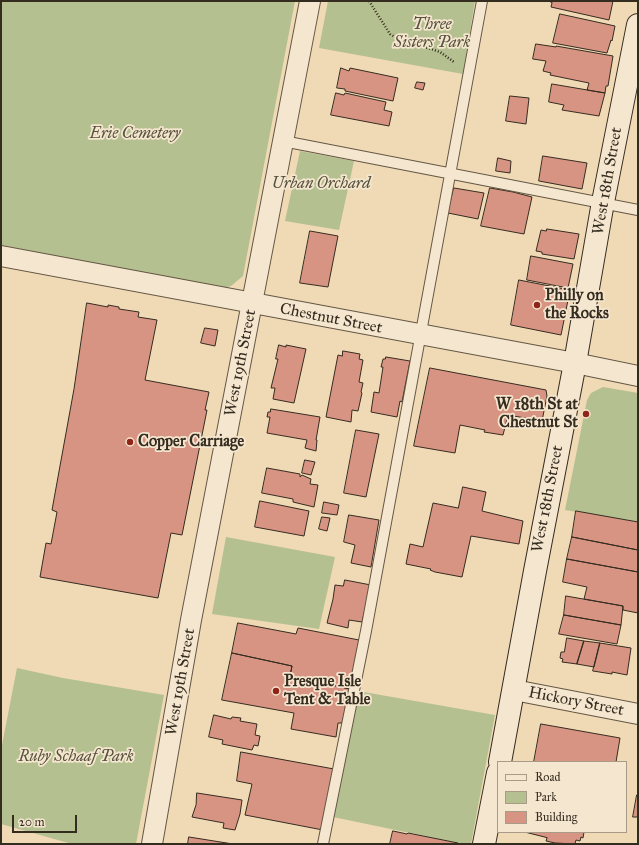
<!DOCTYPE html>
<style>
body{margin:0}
#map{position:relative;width:639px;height:845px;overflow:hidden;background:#f0d9b5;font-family:"IM FELL Great Primer",serif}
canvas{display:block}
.frame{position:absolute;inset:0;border:2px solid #352c20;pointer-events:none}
.legend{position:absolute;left:497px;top:761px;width:130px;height:72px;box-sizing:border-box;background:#f5e6cf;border:1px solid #a89c89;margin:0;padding:5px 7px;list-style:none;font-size:12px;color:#352c20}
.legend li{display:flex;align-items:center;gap:8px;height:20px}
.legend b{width:20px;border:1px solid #a89c89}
.scale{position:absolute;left:12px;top:815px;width:65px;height:18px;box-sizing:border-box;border:2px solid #352c20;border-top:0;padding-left:5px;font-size:12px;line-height:14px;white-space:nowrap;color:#352c20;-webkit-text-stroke:3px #f5e6cf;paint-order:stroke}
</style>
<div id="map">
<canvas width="639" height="845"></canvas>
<div class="frame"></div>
<ul class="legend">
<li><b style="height:5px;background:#f5e6cf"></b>Road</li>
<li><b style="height:11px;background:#b5c091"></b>Park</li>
<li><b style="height:11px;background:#d89483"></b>Building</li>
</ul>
<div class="scale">20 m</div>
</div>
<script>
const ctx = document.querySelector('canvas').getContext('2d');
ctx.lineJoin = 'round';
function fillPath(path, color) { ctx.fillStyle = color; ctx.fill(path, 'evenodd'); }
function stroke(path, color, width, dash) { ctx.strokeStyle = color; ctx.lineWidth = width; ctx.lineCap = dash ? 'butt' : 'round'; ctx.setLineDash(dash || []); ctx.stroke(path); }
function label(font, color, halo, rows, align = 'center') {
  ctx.font = font + ' "IM FELL Great Primer",serif'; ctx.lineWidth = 3.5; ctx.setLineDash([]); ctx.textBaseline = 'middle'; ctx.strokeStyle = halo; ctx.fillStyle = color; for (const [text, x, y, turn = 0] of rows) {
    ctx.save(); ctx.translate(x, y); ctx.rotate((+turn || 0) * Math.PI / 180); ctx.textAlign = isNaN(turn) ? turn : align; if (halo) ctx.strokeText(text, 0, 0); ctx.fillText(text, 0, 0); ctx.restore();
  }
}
const green = new Path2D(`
 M1 1H295L243 276 231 286 222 289 1 245Z
 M328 1H475L463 74 319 48Z
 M300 151 354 161 339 230 285 221Z
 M603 387 638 393V522L565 510 587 400 591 393Z
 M226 537 335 557 319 629 212 614Z
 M17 668 63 678 164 695 136 844H72L1 824V750Z
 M358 691 495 715 471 844H463L333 817Z`);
const building = new Path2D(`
 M549 1H613L609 20 551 7 552 3Z
 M560 14 615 26 612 41 611 40 607 53 553 43Z
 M536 44 556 47V46L613 56 608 86H606L605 93 587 90 589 83 550 75 551 73 543 71 546 61 533 59Z
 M341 68 349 71 350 68 398 78 393 101 345 91V89L337 88Z
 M417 82 425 83 423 90 415 88Z
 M552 84 605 93 599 116 562 110 564 105 549 102Z
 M336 93 344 95 345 93 386 102 384 110 392 112 389 126 331 115Z
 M510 96 529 98 526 124 506 121Z
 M543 156 587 163 582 189 539 181Z
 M498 158 511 161 510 173 496 171Z
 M454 188 484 193 478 219 448 213Z
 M490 188 513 192 532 197 524 234 481 226Z
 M547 229 579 234 574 259 542 254V252L536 251 541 230 546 231Z
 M310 231 338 236 328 287 300 283Z
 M531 256 573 264 568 288 527 280Z
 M519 280 570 290 561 335 511 325Z
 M87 303 108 307V305L119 307V309L139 312 138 317 157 320 145 380 209 392 205 410H207L182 535 171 533 158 598 40 577 46 543 51 544 57 512 52 510 74 389Z
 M205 328 218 330 215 346 201 343Z
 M279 345 286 347V345L306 349 294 403 273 399 275 388H271L278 359H276Z
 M343 351 360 354 359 359 363 360 359 382 363 383 361 392 362 393 358 411 352 410 351 422 326 417 338 355 342 356Z
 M386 357 410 361 402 402 400 401 397 417 371 412 374 392 379 393 383 367H381L383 359H385Z
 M430 368 546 390 547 396 542 421 508 415 503 435 484 432 485 430 460 425 455 453 414 446Z
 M271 409 320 417 316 440H317L316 451 305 448 307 440 267 433 270 417H267L268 412H270Z
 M356 430 379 434 366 497 344 493Z
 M305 460 315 462 311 475 302 473Z
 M267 468 300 474V477L302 475 311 479 310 484 318 485 314 507 293 502V499L262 493Z
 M463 487 486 492 482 511 523 521 519 544 471 536 462 577 435 572 430 570 431 569 406 564 410 544 423 547 433 503 458 508Z
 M260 501 309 511 304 536 255 527Z
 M324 502 339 505 337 515 322 513Z
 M576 511 638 522V550L572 537Z
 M349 515 379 520 371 567 351 563 355 545 344 542Z
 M322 517 330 518 327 531 319 529Z
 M572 537 638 550V572L567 559Z
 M567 559 638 572V613L623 610V606L584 599 587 587 563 582Z
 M345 580 371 585 362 622 349 620 348 628 327 623 333 599 335 585 343 586Z
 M566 596 623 606 621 625 564 615Z
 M564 615 621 625 617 644 559 634Z
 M238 623 296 634 298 628 359 640 350 689 290 676 292 666 232 653Z
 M567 638 584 641 577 664 562 662 563 659 560 658 561 652H564Z
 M584 641 600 643 594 667 577 664Z
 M600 643 631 648 627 675 612 672V674L593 671Z
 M232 653 292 666 290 676 350 689 342 723H338L336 737 291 729 294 713 222 700Z
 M214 715 231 719 232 717 241 718 240 721 257 724 255 735 260 736 258 746 254 745 252 750 222 744 223 740 209 737Z
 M541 724 620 738 616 762H534Z
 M241 752 334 769 323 830 245 815 252 784 237 781Z
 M197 793 242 800 240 814 235 830 223 828 224 823 192 817 196 805Z
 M637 795H638V817H633Z
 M393 831 407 834 408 833 458 843V844H390Z
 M525 832H584L583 838 581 837 580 841 576 840 575 844 555 843 546 841 547 838Z
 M189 837 233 844H188Z`);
const path = new Path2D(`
 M369 1 390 34 395 37 440 52 454 62`);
const service = new Path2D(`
 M283 141 638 210
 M323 844 366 631 482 1`);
const minor = new Path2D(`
 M1 256 575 363 638 376
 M514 690 638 714
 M152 844 191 620 310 1`);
const secondary = new Path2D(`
 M500 762 535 571 575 363 603 202 638 25
 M484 844 498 773`);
const markers = [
 [537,305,4,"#8f2418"],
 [586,414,4,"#8f2418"],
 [130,442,4,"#8f2418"],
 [276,691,4,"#8f2418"]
];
const parkNames = [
 ["Three",432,25],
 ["Sisters Park",432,43],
 ["Erie Cemetery",135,134],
 ["Urban Orchard",321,184],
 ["Ruby Schaaf Park",76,757]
];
const streetNames = [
 ["West 18th Street",608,181,-80],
 ["Chestnut Street",331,319,11],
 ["West 19th Street",241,363,-79],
 ["West 18th Street",548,499,-79],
 ["West 19th Street",181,682,-80],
 ["Hickory Street",576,702,11]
];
const poiNames = [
 ["Philly on",545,296],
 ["the Rocks",545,314],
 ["W 18th St at",578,405,"right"],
 ["Chestnut St",578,423,"right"],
 ["Copper Carriage",138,442],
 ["Presque Isle",284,682],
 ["Tent & Table",284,700]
];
fillPath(green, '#b5c091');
fillPath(building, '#d89483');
stroke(building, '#352c20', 1);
stroke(service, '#645745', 12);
stroke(minor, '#645745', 22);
stroke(secondary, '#352c20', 24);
stroke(path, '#352c20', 2.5, [1, 2]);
stroke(service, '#f5e6cf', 10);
stroke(minor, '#f5e6cf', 20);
stroke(secondary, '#f5e6cf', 22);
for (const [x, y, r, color] of markers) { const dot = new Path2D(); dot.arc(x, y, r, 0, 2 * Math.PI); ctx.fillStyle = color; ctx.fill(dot); stroke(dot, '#f5e6cf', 1.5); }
label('italic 16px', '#55513c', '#f5e6cf', parkNames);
label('16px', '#352c20', '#f5e6cf', streetNames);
label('bold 16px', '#352c20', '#f5e6cf', poiNames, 'left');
</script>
